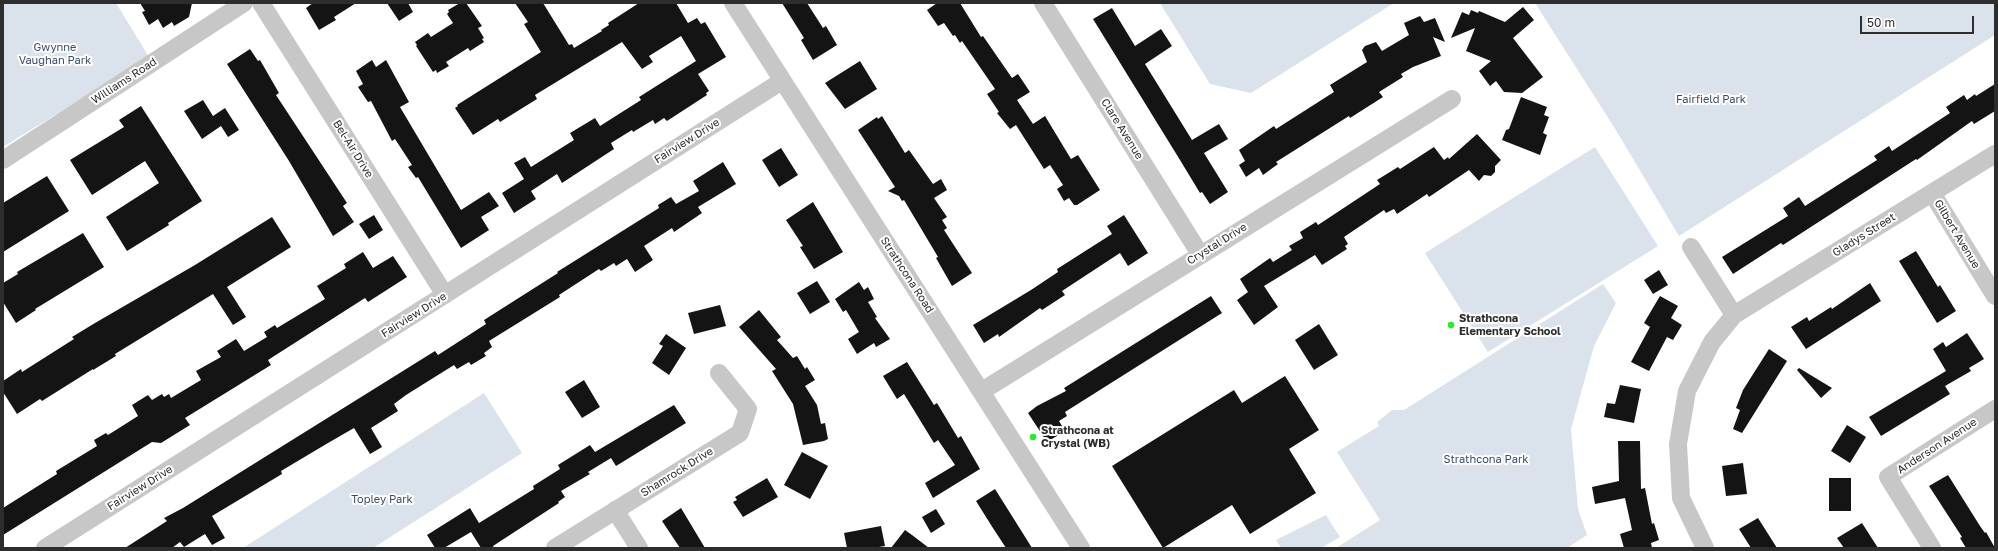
<!DOCTYPE html>
<style>
body{margin:0}
#map{position:relative;width:1998px;height:551px;overflow:hidden;background:#fff;font-family:"Golos Text",sans-serif}
canvas{display:block}
.frame{position:absolute;inset:0;border:4px solid #2d2d2d;pointer-events:none}
.scale{position:absolute;left:1860px;top:16px;width:114px;height:18px;box-sizing:border-box;border:2px solid #2d2d2d;border-top:0;padding-left:5px;font-size:12px;line-height:14px;white-space:nowrap;color:#2d2d2d;-webkit-text-stroke:3px #fff;paint-order:stroke}
</style>
<div id="map">
<canvas width="1998" height="551"></canvas>
<div class="frame"></div>
<div class="scale">50 m</div>
</div>
<script>
const ctx = document.querySelector('canvas').getContext('2d');
ctx.lineJoin = 'round';
function fillPath(path, color) { ctx.fillStyle = color; ctx.fill(path, 'evenodd'); }
function stroke(path, color, width, dash) { ctx.strokeStyle = color; ctx.lineWidth = width; ctx.lineCap = dash ? 'butt' : 'round'; ctx.setLineDash(dash || []); ctx.stroke(path); }
function label(font, color, halo, rows, align = 'center') {
  ctx.font = font + ' "Golos Text",sans-serif'; ctx.lineWidth = 4; ctx.setLineDash([]); ctx.textBaseline = 'middle'; ctx.strokeStyle = halo; ctx.fillStyle = color; for (const [text, x, y, turn = 0] of rows) {
    ctx.save(); ctx.translate(x, y); ctx.rotate((+turn || 0) * Math.PI / 180); ctx.textAlign = isNaN(turn) ? turn : align; if (halo) ctx.strokeText(text, 0, 0); ctx.fillText(text, 0, 0); ctx.restore();
  }
}
const green = new Path2D(`
 M3 3H116L149 57 3 147Z
 M1160 3H1394L1251 93 1210 84Z
 M1535 3H1995V35L1679 236 1614 127Z
 M1595 147 1658 246 1488 352 1425 253Z
 M1603 284 1616 303 1594 346 1571 429 1578 509 1587 535 1567 548H1336L1380 520 1337 452 1379 426 1377 422 1392 410H1404Z
 M484 393 522 453 373 548H243Z
 M1326 515 1340 537 1321 548H1281L1276 540Z`);
const building = new Path2D(`
 M140 3H192L189 17 174 26 172 22 163 28 158 19 149 25 142 12 145 11Z
 M313 3H356L334 17 336 20 319 30 306 8Z
 M387 3H408L413 12 399 21Z
 M460 3H466L482 26 478 28 484 38 482 39 484 42 470 51 468 48 446 62 449 66 437 73 436 70 433 72 416 46 417 45 415 42 428 33 431 37 453 23 447 14 449 12 448 10Z
 M515 3H543L569 45 572 44 574 48 602 31 601 30 609 25 608 23 639 3H676L688 23 697 18 701 24 705 22 726 57 698 74 709 91 706 93 707 95 667 121 664 118 655 124 653 120 633 132 632 130 611 143 614 149 562 183 557 174 531 191 536 199 514 213 502 193 524 179 514 163 525 157 531 167 574 140 570 133 595 118 600 126 641 100 639 97 696 61 681 36 649 56 653 62 642 69 622 42 535 95 537 99 500 122 498 119 473 135 455 108 458 106 457 105 541 52 524 24 528 22Z
 M782 3H807L823 28 826 26 837 45 813 60 801 40 804 38Z
 M937 3H960L981 37 983 36 1012 78 1018 74 1030 92 1017 100 1033 124 1045 116 1071 159 1078 155 1100 190 1077 205H1074L1069 198 1064 201 1057 189 1063 185 1050 165 1044 169 1016 125 1010 129 997 113 999 112 987 94 995 89 962 41 960 43 955 35 953 36 944 23 938 26 927 10Z
 M1523 7 1534 20 1513 38 1543 77 1522 93 1504 92 1496 81 1490 86 1479 71 1491 61 1466 51 1475 28 1451 38 1462 12 1469 15 1471 10 1478 13 1479 11 1505 22Z
 M1112 8 1135 46 1161 29 1172 46 1145 64 1192 140 1219 124 1228 139 1204 153 1228 192 1210 204 1202 192 1200 193 1180 160 1093 19Z
 M1420 16 1424 22 1435 18 1445 42 1433 37 1441 56 1413 67 1401 74 1403 77 1379 92 1383 97 1350 118 1349 116 1276 162 1278 164 1263 175 1259 168 1246 177 1239 165 1245 161 1239 150 1274 126 1276 129 1334 92 1330 85 1367 62 1362 50 1365 46 1376 42 1382 51 1409 35 1404 23Z
 M250 49 258 61 260 60 279 93 276 95 347 203 343 206 354 222 333 236 289 161 227 64Z
 M372 60 376 67 386 60 409 102 400 107 461 210 489 192 499 206 481 217 489 230 461 248 418 177 416 178 408 167 412 165 395 139 392 141 371 101 368 102 358 87 363 84 356 71Z
 M860 61 877 89 845 109 825 83Z
 M1995 84V111L1974 124 1972 121 1917 160 1916 159 1783 245 1781 243 1733 274 1722 257 1788 216 1783 208 1799 197 1805 206 1877 160 1874 156 1889 146 1892 151 1950 113 1946 107 1964 95 1967 100 1975 94 1976 96Z
 M1521 97 1547 107 1544 115 1549 117 1543 133 1547 135 1540 155 1502 140 1506 130 1509 129Z
 M203 100 213 116 225 108 239 130 228 137 221 126 202 139 184 111Z
 M141 106 202 201 168 223 169 225 127 251 106 217 159 183 145 161 92 195 70 160 124 127 119 120Z
 M882 116 905 153 909 150 933 184 941 179 947 190 934 198 947 217 942 220 947 228 944 230 972 273 952 286 936 258 938 257 904 200 902 201 899 196 888 191 895 187 858 130 877 117 878 119Z
 M1477 134 1501 160 1495 166V172L1491 176 1484 175 1479 181 1469 170 1429 197 1427 194 1397 214 1394 209 1386 213 1384 210 1344 237 1348 244 1345 246 1347 249 1322 265 1315 255 1264 286 1278 307 1254 325 1237 300 1248 292 1240 279 1270 258 1273 262 1292 250 1289 246 1303 238 1300 232 1316 222 1318 225 1380 184 1377 180 1398 167 1400 169 1434 147 1444 160 1448 157 1449 159Z
 M781 148 798 175 779 187 762 160Z
 M723 162 736 184 698 207 702 213 674 232 672 228 644 246 653 260 635 272 627 259 616 266 614 263 601 271 599 269 559 295 560 297 489 341 492 347 484 353 486 356 471 365 469 362 457 369 454 365 406 395 394 404 398 411 371 428 382 447 370 454 354 428 328 443 281 471 282 474 212 516 225 538 212 545 205 534 184 547 180 542 172 548H125L167 521 164 518 183 508 435 351 438 355 486 324 484 320 558 273 557 272 659 208 658 205 671 197 676 204 699 191 693 181Z
 M47 176 69 211 3 252V203Z
 M813 202 843 252 814 269 800 247 803 246 786 220Z
 M374 215 383 230 369 239 359 224Z
 M1124 215 1148 253 1128 266 1120 253 1062 291 1065 295 1042 310 1040 308 999 337 998 334 984 343 973 325 1031 290 1058 272 1057 269 1112 234 1107 226Z
 M272 217 291 247 227 287 246 317 233 325 213 294 115 354 116 356 93 370V369L42 401 40 399 17 414 3 392V381L21 369 22 372 74 339 72 337 95 323 195 265Z
 M83 233 104 267 35 309 36 310 16 323 3 302V283L18 274 17 272Z
 M1916 251 1938 287 1940 285 1956 311 1937 323 1899 261Z
 M363 252 373 268 393 256 407 277 368 302 365 298 268 360 271 365 185 418 190 425 161 443 152 442 3 535V508L57 474 56 471 97 446 94 440 106 433 108 435 138 416 132 405 148 395 152 400 162 394 164 397 169 394 171 398 201 380 196 371 221 357 217 351 236 339 244 351 267 337 264 332 275 325 277 328 325 299 317 286 346 268 344 264Z
 M1659 270 1668 285 1653 294 1644 280Z
 M817 281 830 302 810 314 797 293Z
 M859 282 864 290 868 287 874 299 868 302 877 317 875 318 890 339 876 347 874 343 857 354 848 339 859 332 846 310 843 312 835 299Z
 M1870 283 1881 301 1806 349 1791 327 1807 317 1809 321 1831 307 1832 309Z
 M1211 296 1222 313 1065 412 1067 416 1059 421 1065 431 1047 442 1028 413 1037 406 1066 391 1064 388Z
 M1660 296 1678 306 1671 318 1682 325 1673 340 1667 337 1649 371 1631 362 1650 327 1644 323Z
 M720 305 726 326 694 334 688 313Z
 M759 310 781 337 777 340 793 358 797 356 805 369 807 367 815 380 805 386 817 405 821 424 825 423 828 439 824 441 803 445 793 404 772 371 776 369 739 327Z
 M1319 324 1338 355 1314 370 1295 340Z
 M1967 333 1984 359 1969 368 1971 371 1945 386 1950 394 1881 436 1869 417 1946 371 1933 349 1943 342 1946 347Z
 M666 334 686 348 669 375 652 363 663 346 659 344Z
 M1769 349 1787 361 1742 433 1733 429 1740 410 1736 408 1743 390Z
 M907 362 934 405 937 403 958 438 961 436 980 469 933 498 925 483 955 465 938 440 934 443 904 394 897 399 883 376Z
 M1799 368 1832 388 1821 398 1797 370Z
 M1285 376 1319 430 1289 449 1316 493 1250 534 1232 505 1163 548 1112 466 1234 390 1242 403Z
 M584 380 600 407 582 418 565 392Z
 M1620 385 1641 389 1634 423 1604 417 1607 403 1615 404Z
 M674 405 686 423 616 466 611 458 588 472 590 474 561 491 565 497 558 502 559 503 493 546 494 548H481L471 532 444 548H435L427 535 470 508 479 523 534 489 533 486 560 469 558 465 590 445 595 452Z
 M1847 425 1866 437 1850 463 1831 451Z
 M1618 441H1640L1641 489 1645 488 1652 524 1654 523 1659 540 1651 543 1652 548H1624L1620 534 1632 530 1625 498 1595 504 1592 487 1619 481Z
 M802 452 828 466 810 499 784 485Z
 M1743 463 1747 494 1726 496 1722 466Z
 M1948 475 1980 526 1985 533 1986 532 1995 548H1966L1960 538 1962 537 1929 486Z
 M767 478 778 497 743 517 733 502 737 500 735 497Z
 M1829 478H1851V511H1829Z
 M995 489 1017 524 1032 548H1006L991 525 976 501Z
 M681 508 705 548H680L662 521Z
 M936 509 945 524 931 533 922 517Z
 M1758 518 1777 548H1751L1739 529Z
 M1862 523 1878 548H1844L1837 538Z
 M881 526 885 546 873 548H847L844 533Z
 M905 530 912 535 929 548H891Z`);
const minor = new Path2D(`
 M261 3 445 295
 M733 3 1081 548
 M1043 3 1200 254
 M3 160 244 3
 M1932 193 1995 296
 M1691 247 1734 315 1712 342 1687 391 1678 444 1681 498 1705 548
 M1734 315 1995 154
 M982 391 1452 99
 M615 510 639 548
 M45 548 782 81
 M555 548 740 433 748 409 719 373
 M1932 548 1888 477 1995 409`);
const markers = [
 [1451,325,4,"#29eb28"],
 [1033,437,4,"#29eb28"]
];
const parkNames = [
 ["Gwynne",55,48],
 ["Vaughan Park",55,61],
 ["Fairfield Park",1711,100],
 ["Strathcona Park",1486,460],
 ["Topley Park",382,500]
];
const streetNames = [
 ["Williams Road",124,81,-33],
 ["Clare Avenue",1122,129,58],
 ["Fairview Drive",687,141,-32],
 ["Bel-Air Drive",353,149,58],
 ["Gilbert Avenue",1957,234,59],
 ["Gladys Street",1864,235,-32],
 ["Crystal Drive",1217,244,-32],
 ["Strathcona Road",907,275,57],
 ["Fairview Drive",414,315,-32],
 ["Anderson Avenue",1937,446,-33],
 ["Shamrock Drive",677,472,-32],
 ["Fairview Drive",140,488,-32]
];
const poiNames = [
 ["Strathcona",1459,319],
 ["Elementary School",1459,332],
 ["Strathcona at",1041,431],
 ["Crystal (WB)",1041,444]
];
fillPath(green, '#dae2eb');
fillPath(building, '#141414');
stroke(minor, '#c7c7c7', 18);
for (const [x, y, r, color] of markers) { const dot = new Path2D(); dot.arc(x, y, r, 0, 2 * Math.PI); ctx.fillStyle = color; ctx.fill(dot); stroke(dot, '#fff', 1.5); }
label('11px', '#394d6a', '#fff', parkNames);
label('11px', '#2d2d2d', '#fff', streetNames);
label('bold 11px', '#2d2d2d', '#fff', poiNames, 'left');
</script>
